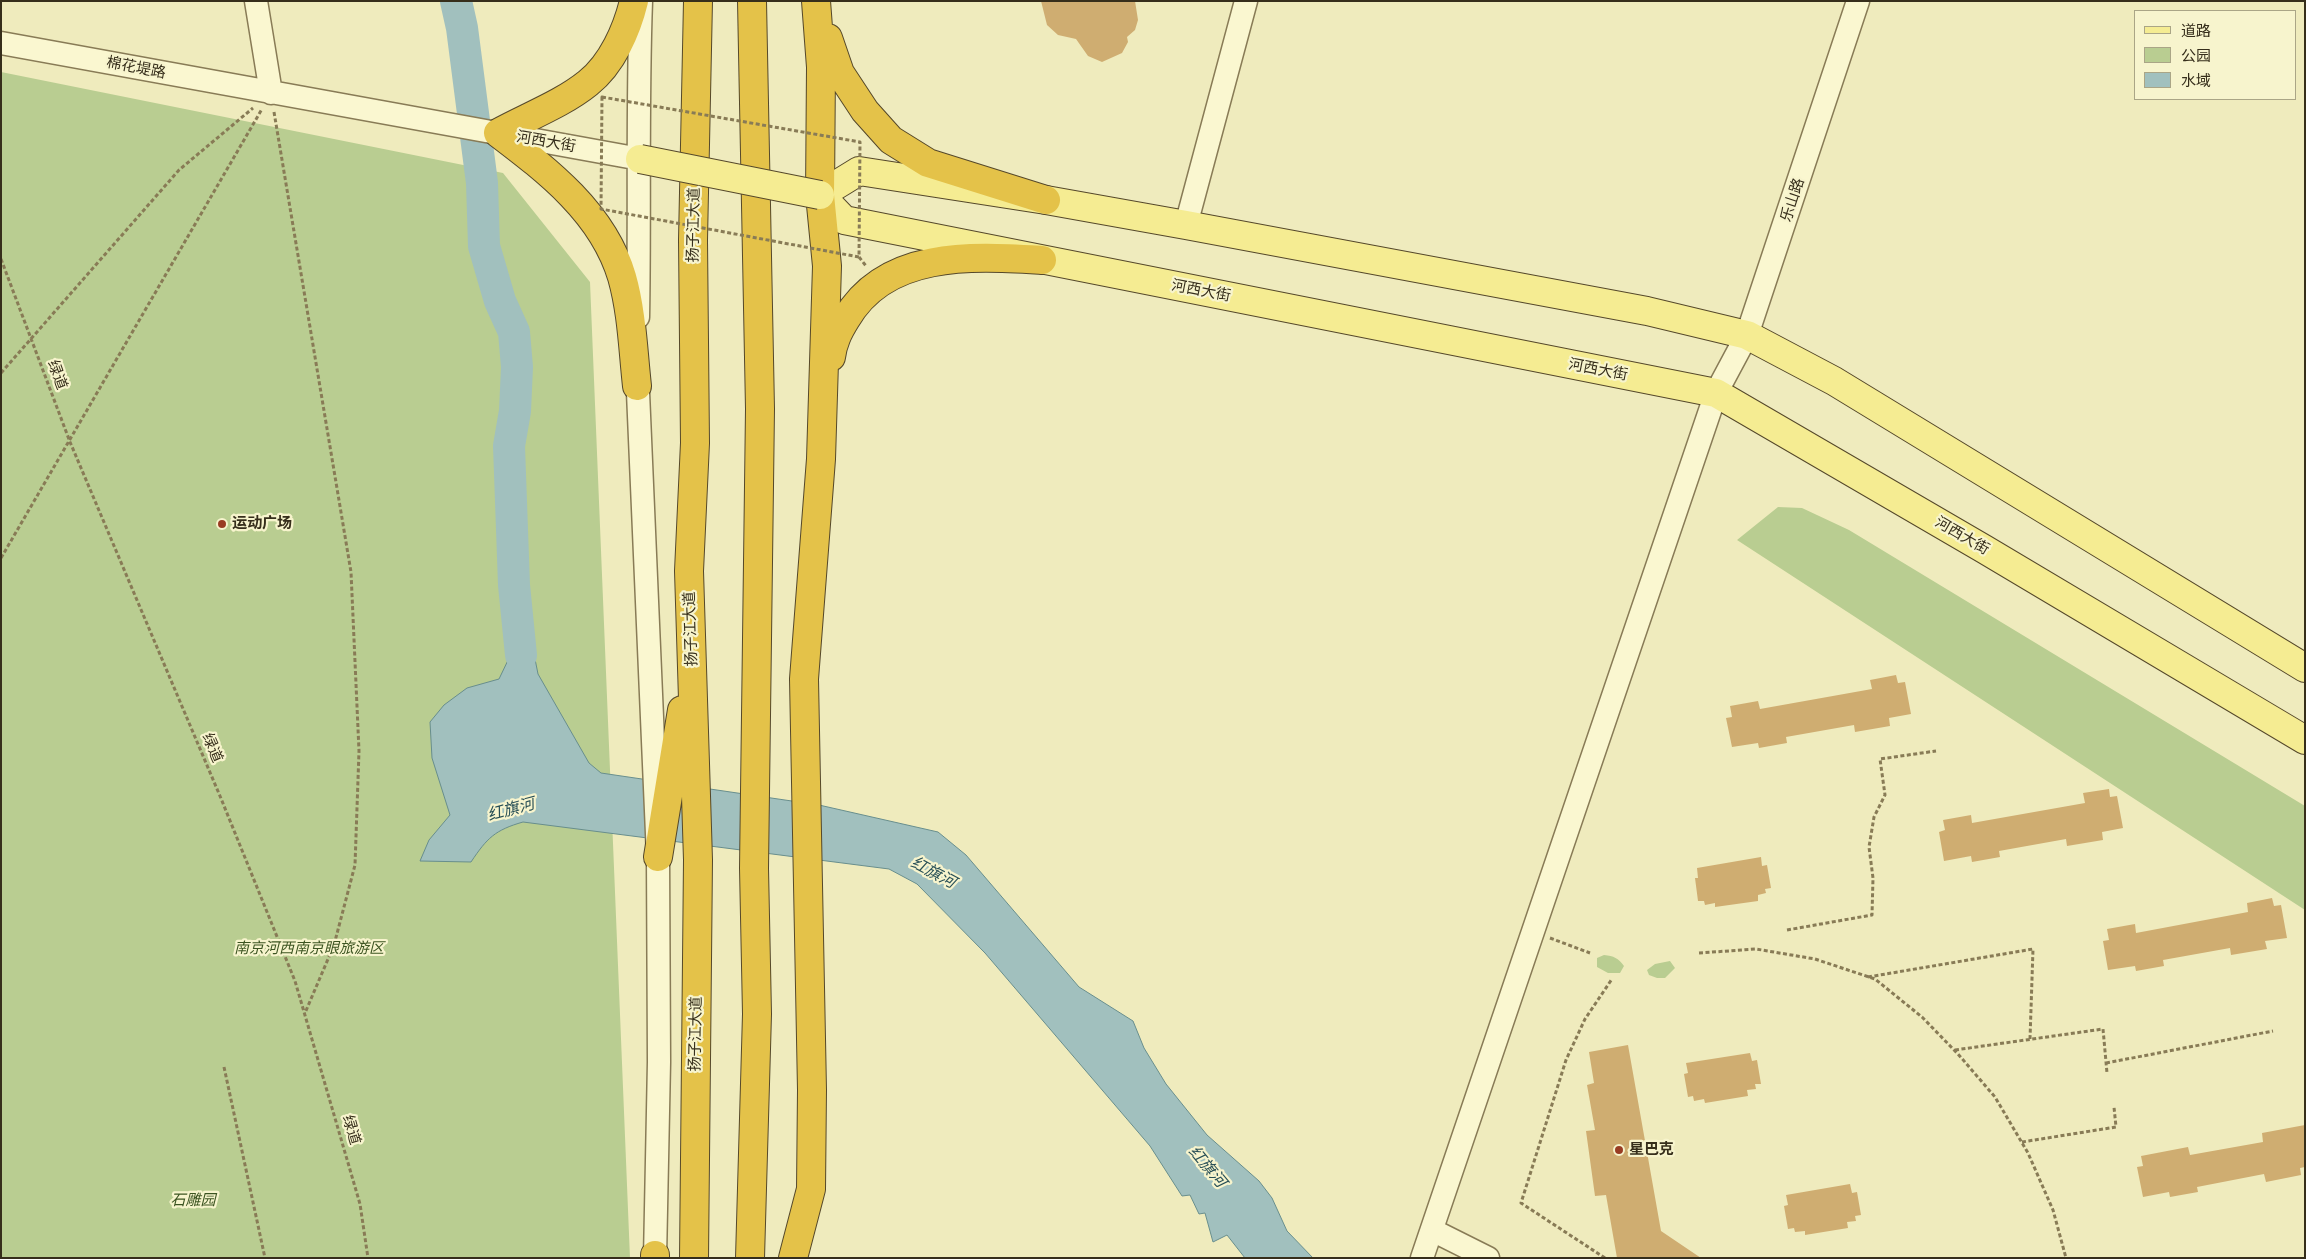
<!DOCTYPE html>
<meta charset="utf-8">
<style>
body{margin:0}
#map{position:relative;width:2306px;height:1259px;overflow:hidden;background:#efebbd;font-family:"Noto Serif","Noto Sans SC",serif}
canvas{display:block}
.frame{position:absolute;inset:0;border:2px solid #362e1b;pointer-events:none}
.legend{position:absolute;left:2134px;top:10px;width:162px;height:90px;box-sizing:border-box;background:#f7f4cd;border:1px solid #aaa586;margin:0;padding:6px 9px;list-style:none;font-size:15px;color:#362e1b}
.legend li{display:flex;align-items:center;gap:10px;height:25px}
.legend b{width:25px;border:1px solid #aaa586}
</style>
<div id="map">
<canvas width="2306" height="1259"></canvas>
<div class="frame"></div>
<ul class="legend">
<li><b style="height:6px;background:#f5ec92"></b>道路</li>
<li><b style="height:14px;background:#b9cd91"></b>公园</li>
<li><b style="height:14px;background:#a1c0be"></b>水域</li>
</ul>
</div>
<script>
const ctx = document.querySelector('canvas').getContext('2d');
ctx.lineJoin = 'round';
function fillPath(path, color) { ctx.fillStyle = color; ctx.fill(path, 'evenodd'); }
function stroke(path, color, width, dash) { ctx.strokeStyle = color; ctx.lineWidth = width; ctx.lineCap = dash ? 'butt' : 'round'; ctx.setLineDash(dash || []); ctx.stroke(path); }
function label(font, color, halo, rows, align = 'center') {
  ctx.font = font + ' "Noto Serif","Noto Sans SC",serif'; ctx.lineWidth = 4.5; ctx.setLineDash([]); ctx.textBaseline = 'middle'; ctx.strokeStyle = halo; ctx.fillStyle = color; for (const [text, x, y, turn = 0] of rows) {
    ctx.save(); ctx.translate(x, y); ctx.rotate((+turn || 0) * Math.PI / 180); ctx.textAlign = isNaN(turn) ? turn : align; if (halo) ctx.strokeText(text, 0, 0); ctx.fillText(text, 0, 0); ctx.restore();
  }
}
const green = new Path2D(`
 M1 72 503 173 590 282 630 1258H1Z
 M1778 507 1802 508 1849 530 2305 806V910L1737 540Z
 M1604 955C1614 956 1618 958 1624 966L1620 973H1608L1597 967V958Z
 M1670 961 1675 968 1665 978H1657L1649 975 1647 970 1655 964Z`);
const water = new Path2D(`
 M509 611 526 614 538 674 589 763 601 773 819 805 938 832 966 855 1079 987 1133 1021 1144 1048 1166 1084 1207 1135 1259 1181 1272 1198 1287 1231 1313 1258H1245L1227 1235 1213 1242 1205 1213 1199 1214 1190 1195 1182 1196 1150 1146 985 953 917 884 889 869 523 822C495 830 487 838 471 862L420 861 429 840 450 815 432 758 430 722 444 705 467 688 499 679 511 654Z`);
const river = new Path2D(`
 M456 1 462 28 482 183 484 246 500 301 514 332 517 367 515 411 509 446 514 585 521 655`);
const building = new Path2D(`
 M1041 1H1135L1138 20 1135 30 1127 37 1128 42 1122 53 1102 62 1088 56 1076 39 1058 35 1047 25Z
 M1896 675 1898 683 1905 682 1911 714 1889 718 1890 726 1855 732 1854 725 1786 737 1787 743 1759 748 1758 743 1732 747 1726 718 1732 717 1730 706 1758 701 1760 709 1872 689 1870 680Z
 M2109 789 2110 797 2117 796 2123 828 2102 832 2103 840 2067 846 2066 839 1999 851 2000 857 1972 862 1971 856 1944 861 1939 832 1945 830 1943 820 1971 815 1972 823 2085 803 2083 793Z
 M1761 857 1762 866 1767 865 1771 888 1765 889 1766 893 1758 895V901L1715 907V903L1705 905 1704 901H1698L1695 878H1698L1697 868Z
 M2272 898 2274 906 2281 905 2287 938 2265 941 2267 949 2231 955 2230 948 2163 960 2164 966 2136 971 2135 966 2108 970 2103 941 2109 940 2107 929 2135 924 2136 933 2248 912 2247 903Z
 M1628 1045 1661 1231 1701 1258H1617L1606 1195 1595 1196 1586 1131 1595 1130 1587 1085 1594 1083 1589 1052Z
 M1750 1053 1752 1061 1757 1060 1761 1084H1755L1756 1089 1747 1090 1748 1096 1705 1103 1704 1099 1694 1101 1693 1096 1688 1097 1684 1074 1688 1073 1686 1063Z
 M2305 1125V1167L2300 1168 2301 1175 2266 1182 2264 1174 2197 1187 2198 1192 2170 1197 2169 1192 2143 1197 2137 1167 2143 1166 2141 1156 2188 1147 2190 1155 2263 1142 2262 1133Z
 M1850 1184 1852 1193 1857 1192 1861 1215 1855 1216 1856 1221 1847 1222 1848 1228 1805 1235V1231L1795 1232 1794 1228 1788 1229 1784 1206 1788 1205 1786 1195Z`);
const path = new Path2D(`
 M274 112 351 572 359 751 355 865 334 945 305 1013
 M859 257 866 266
 M1 259 70 442 220 796 295 981 360 1204 368 1258
 M1 373 179 170 253 108
 M1 558 262 109
 M1787 930 1872 915 1873 878 1869 847 1874 817 1885 795 1880 759 1936 751
 M1550 938 1590 953
 M1699 953 1756 949 1815 959 1875 979 1922 1017 1958 1054 1995 1097 2028 1153 2053 1210 2066 1258
 M1868 977 2033 949 2030 1039
 M1955 1050 2103 1029 2107 1073
 M2106 1063 2273 1031
 M224 1067 265 1258
 M2022 1142 2116 1127 2114 1107
 M1605 1258 1521 1203 1566 1060 1585 1019 1612 979`);
const minor = new Path2D(`
 M256 1 271 93
 M1 43 640 159
 M1186 225 1246 1
 M638 317C640 212 637 106 641 1
 M637 369 658 857 659 1062 655 1258
 M1432 1230 1488 1258
 M1422 1258 1716 393 1747 335 1858 1`);
const major = new Path2D(`
 M2305 668 1834 381 1747 335 1647 311 1186 225 1046 200 859 171 820 195 844 220 1716 393 1984 549 2305 740`);
const highway = new Path2D(`
 M634 1C627 30 612 64 588 83 562 104 527 117 498 133 548 171 603 213 622 277 632 312 633 350 637 386
 M828 38 840 73 865 111 891 140 928 163 1046 200
 M831 357C833 342 838 332 846 319 886 250 973 256 1042 260
 M658 857 682 710
 M655 1255V1258
 M694 1258 698 860 689 571 695 443 693 240 698 1
 M750 1258 757 1014 754 868 760 409 752 1
 M793 1258 811 1189 812 1090 804 679 821 459 827 266 820 195 821 67 816 1`);
const pathBridge = new Path2D(`
 M602 97 860 142 859 257 601 209Z`);
const majorBridge = new Path2D(`
 M640 159 820 195`);
const markers = [
 [222,524,5,"#993c23"],
 [1619,1150,5,"#993c23"]
];
const streetNames = [
 ["棉花堤路",136,68,11],
 ["河西大街",546,142,10],
 ["乐山路",1793,200,-72],
 ["扬子江大道",694,225,-89],
 ["河西大街",1201,291,11],
 ["河西大街",1598,370,11],
 ["绿道",57,375,70],
 ["河西大街",1962,536,30],
 ["扬子江大道",691,629,-92],
 ["绿道",212,748,67],
 ["扬子江大道",696,1034,-89],
 ["绿道",351,1130,74]
];
const poiNames = [
 ["运动广场",232,524],
 ["星巴克",1629,1150]
];
const parkNames = [
 ["南京河西南京眼旅游区",309,949],
 ["石雕园",193,1201]
];
const waterNames = [
 ["红旗河",511,810,-15],
 ["红旗河",933,873,28],
 ["红旗河",1207,1167,50]
];
fillPath(green, '#b9cd91');
fillPath(water, '#a1c0be');
stroke(water, '#688e8d', 1);
stroke(river, '#a1c0be', 32);
fillPath(building, '#cfad71');
stroke(minor, '#887b56', 25);
stroke(major, '#55482a', 30);
stroke(highway, '#55482a', 30);
stroke(path, '#887b56', 3, [4, 2.5]);
stroke(minor, '#faf7d0', 22);
stroke(major, '#f5ec92', 28);
stroke(highway, '#e4c249', 28);
stroke(majorBridge, '#55482a', 30, []);
stroke(pathBridge, '#887b56', 3, [4, 2.5]);
stroke(majorBridge, '#f5ec92', 28);
for (const [x, y, r, color] of markers) { const dot = new Path2D(); dot.arc(x, y, r, 0, 2 * Math.PI); ctx.fillStyle = color; ctx.fill(dot); stroke(dot, '#f7f4cd', 2); }
label('15px', '#362e1b', '#f7f4cd', streetNames);
label('bold 15px', '#362e1b', '#f7f4cd', poiNames, 'left');
label('italic 15px', '#3c5421', '#f7f4cd', parkNames);
label('italic 16px', '#295057', '#f7f4cd', waterNames);
</script>
